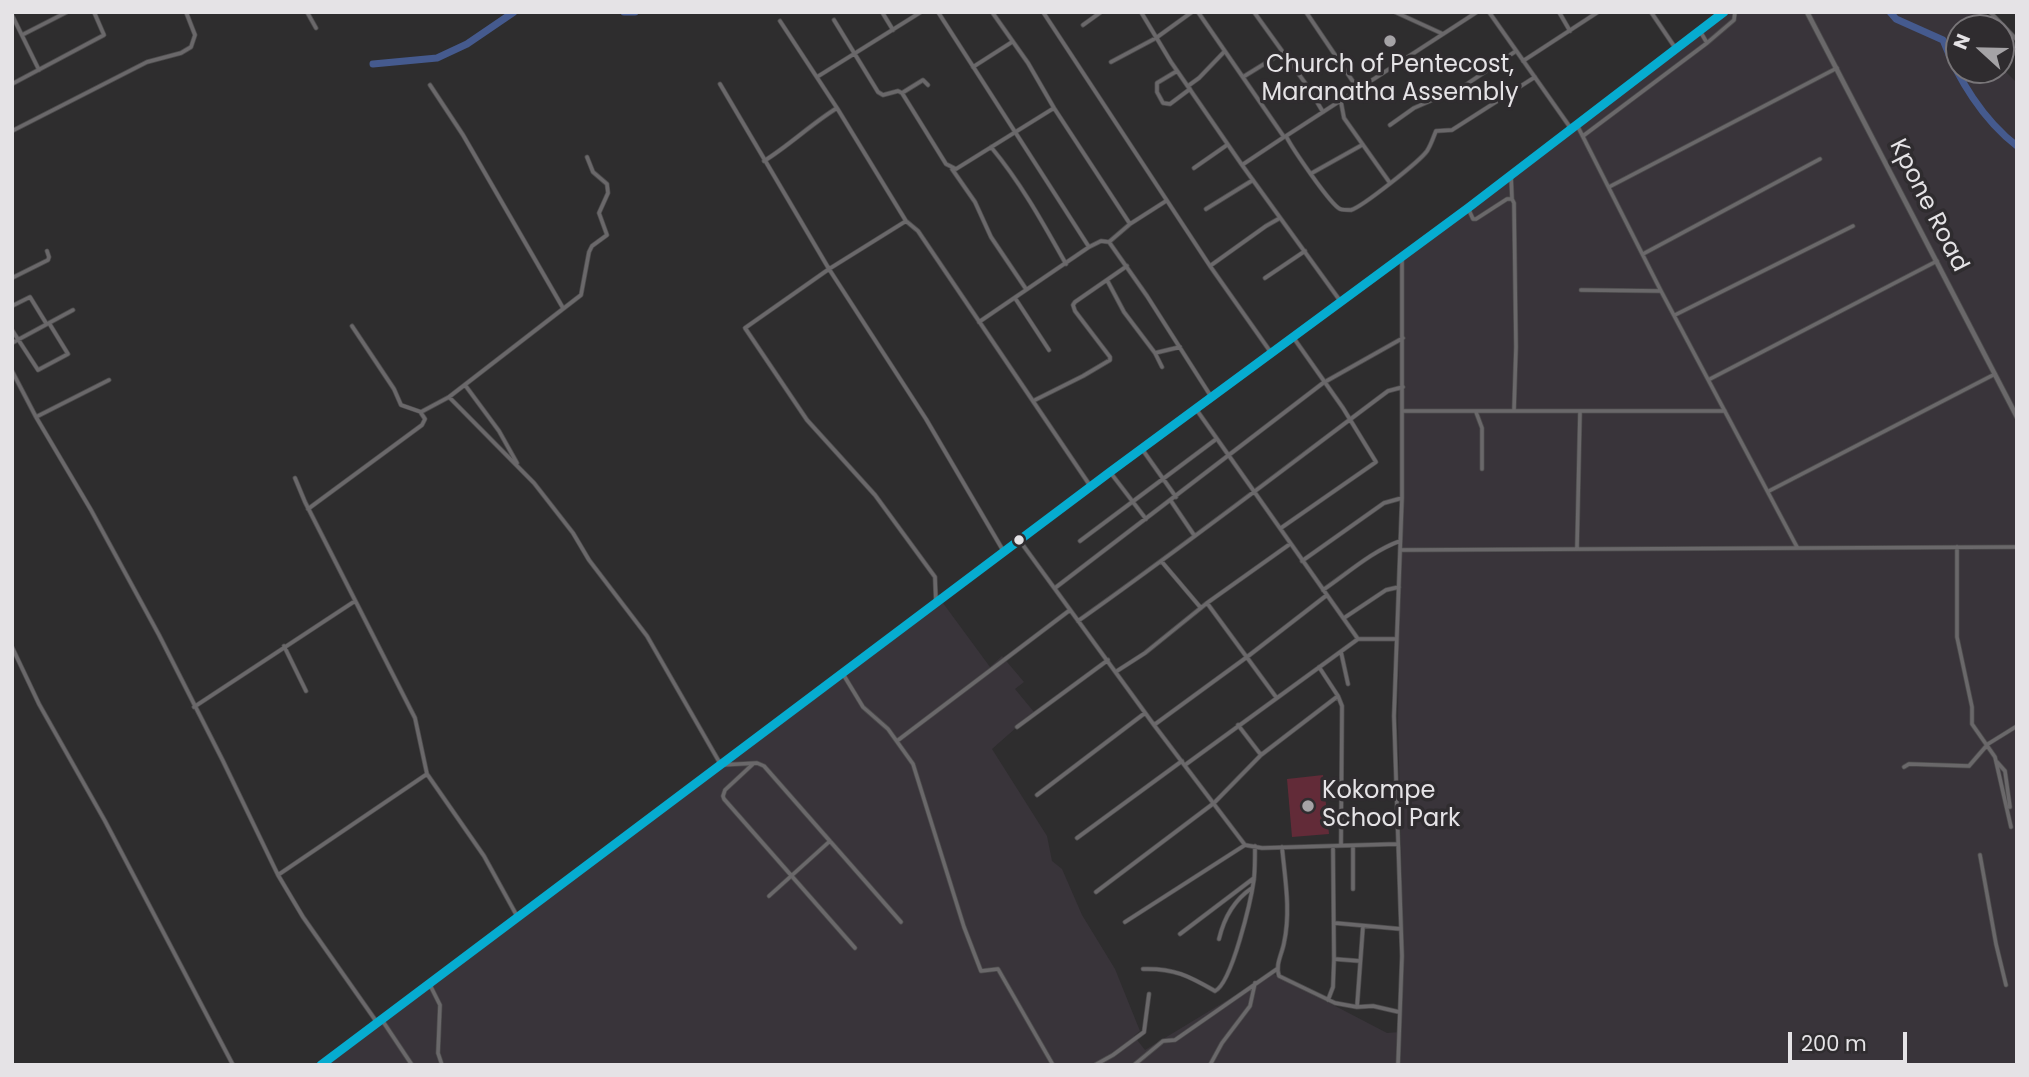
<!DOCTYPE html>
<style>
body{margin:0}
#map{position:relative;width:2029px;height:1077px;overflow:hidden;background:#2e2d2e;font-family:Poppins,sans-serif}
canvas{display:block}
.frame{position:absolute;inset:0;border:14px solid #e5e3e6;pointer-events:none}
.north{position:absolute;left:1945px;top:14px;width:70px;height:70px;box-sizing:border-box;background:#2f2c2f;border:2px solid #787578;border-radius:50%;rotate:292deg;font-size:19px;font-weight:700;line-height:28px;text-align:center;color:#e5e3e6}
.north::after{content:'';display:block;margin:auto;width:24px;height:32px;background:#a5a3a6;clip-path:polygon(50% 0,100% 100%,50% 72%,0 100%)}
.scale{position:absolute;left:1788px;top:1032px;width:119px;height:32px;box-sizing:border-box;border:4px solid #e5e3e6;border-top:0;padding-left:9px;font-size:21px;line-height:24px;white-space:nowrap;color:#e5e3e6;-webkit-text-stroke:5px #2f2c2f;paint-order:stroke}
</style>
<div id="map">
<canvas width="2029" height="1077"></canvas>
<div class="frame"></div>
<div class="north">N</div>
<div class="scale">200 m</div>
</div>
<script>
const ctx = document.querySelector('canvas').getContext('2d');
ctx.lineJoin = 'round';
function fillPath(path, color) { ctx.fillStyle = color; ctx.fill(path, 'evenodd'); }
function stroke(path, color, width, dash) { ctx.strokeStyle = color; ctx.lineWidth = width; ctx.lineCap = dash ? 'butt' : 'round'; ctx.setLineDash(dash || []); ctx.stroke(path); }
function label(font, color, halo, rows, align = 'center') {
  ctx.font = font + ' Poppins,sans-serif'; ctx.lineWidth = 7; ctx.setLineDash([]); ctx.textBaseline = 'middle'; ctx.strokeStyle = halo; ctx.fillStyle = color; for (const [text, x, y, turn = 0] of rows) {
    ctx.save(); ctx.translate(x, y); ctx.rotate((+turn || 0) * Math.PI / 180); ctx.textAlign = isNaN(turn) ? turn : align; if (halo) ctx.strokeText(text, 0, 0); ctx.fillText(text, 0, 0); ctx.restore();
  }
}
const built = new Path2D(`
 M1730 12H1981L1995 28H1959V70H2001V67L2017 83V1065H324L943 603 990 667 1002 656 1024 682 1015 689 1034 712 992 749 1047 836 1052 861 1062 869 1082 915 1115 969 1140 1031 1134 1036 1145 1050 1272 973 1387 1033 1400 1032 1402 889 1398 722 1403 258Z`);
const green = new Path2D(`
 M1323 775 1329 834 1292 837 1287 779Z`);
const river = new Path2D(`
 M624 12H635
 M1890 12 1896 19 1943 40C1958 79 1983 120 2017 146
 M373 64 437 58 467 44 514 12`);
const street = new Path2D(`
 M307 12 316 28
 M882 12 893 30
 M938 12 1089 247
 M992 12 1028 63 1054 108 1130 224
 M1043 12 1210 266 1272 354
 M1141 12 1171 62 1242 165 1284 137
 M1198 12 1284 137 1286 136C1292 148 1330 204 1340 209 1343 210 1348 210 1351 210 1362 207 1420 161 1427 151 1431 145 1433 138 1436 131L1452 130 1535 77
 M1254 12 1308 87 1323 112
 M1306 12 1358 89
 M1395 12 1443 34
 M1489 12 1572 130
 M1559 12 1570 31
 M1651 12 1676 49
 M1990 12 2017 40
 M12 15 39 70
 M834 20 878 92 883 95 898 91 902 93 946 164 956 169 1054 108
 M780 21 837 108 906 221 918 231 1091 487
 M1083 25 1101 12
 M22 35 67 12
 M1707 43 1734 20 1735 12
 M1523 61 1598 12
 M1111 62 1156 38 1192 12
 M973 67 1012 42
 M1177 71 1157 83V92L1163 103 1170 104 1190 89
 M817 77 921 12
 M1243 77 1282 53
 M12 84 104 35 94 12
 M720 84 829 269 926 419 1004 552
 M430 85 463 135 563 308
 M1188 86 1199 78 1224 52
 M902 93 923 80 928 85
 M1341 102 1344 118 1390 183
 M1390 125 1414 108 1464 86 1516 51
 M1577 125 1661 291 1797 547
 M12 131 147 62 181 53 191 47 195 35 186 12
 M1286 136 1477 12
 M1583 136 1707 43 1700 31
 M991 147C1021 183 1043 223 1066 264
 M764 161C790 145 811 124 837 108
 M1242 165 1341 302
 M1194 168 1227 145
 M952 169 975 202 991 237 1026 289
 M1312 173 1362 145
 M1511 174 1512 199
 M1609 187 1837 68
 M1468 208 1473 219H1476L1507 199H1512L1514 203 1516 347 1514 410
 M1206 209 1253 180
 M906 221 829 269 745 328 807 420 875 495 935 577 936 603
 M1109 242 1147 296 1212 398
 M1643 254 1820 159
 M1210 266 1266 226 1280 218
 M12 278 48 260 49 257 47 251
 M1265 278 1305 251
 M1107 280 1124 312 1155 353 1180 347
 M1581 290 1661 291
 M1015 298 1049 350
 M12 306 30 297 46 323
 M1675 315 1853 226
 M979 322 1089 247 1101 241 1109 242 1130 224 1166 201
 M352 326 394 389 401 405 421 412 449 397 581 295 589 252 592 246 607 235 599 213 608 193 607 184 593 172 587 157
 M12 330 38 370 68 354 49 323
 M12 343 73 310
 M1155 353 1162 367
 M12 371 36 417 91 510 159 635 223 761 278 875 303 917 376 1021
 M1710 379 1937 261
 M465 385 499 431 517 463
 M449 397 534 483 573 533 589 560 647 636 721 765 757 763 764 766 901 922
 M1033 401 1083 376 1110 360V357L1075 311 1073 305 1075 302 1127 266
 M1196 409 1358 639
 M1402 411H1725
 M1476 412 1482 428V469
 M36 417 109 380
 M1142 449 1176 497
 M1110 472 1146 519
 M295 478 305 502 415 718 427 774 484 856 517 916
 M1769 491 1995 374
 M1171 501 1194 535
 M308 509 422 425 425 419 421 413
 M1281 528 1376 462 1343 408 1293 337
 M1020 541 1154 725 1245 845
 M1080 541 1215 440
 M1957 547V637L1972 707V724L1995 757 2011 827
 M1577 548 1580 412
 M1400 550 2017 547
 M1302 561 1384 503 1402 498
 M1162 562 1201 608
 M1055 588 1323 383 1403 338
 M1323 590C1348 573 1372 551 1400 541
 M1207 603 1276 697
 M1344 618 1386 590 1399 587
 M1078 621C1183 547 1285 468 1388 391L1403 387
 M284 646 306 691
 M12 647 39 704 105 821 233 1065
 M1341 652 1348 684
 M1319 667 1338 696 1342 706 1341 845
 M1117 671 1145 653 1207 603 1290 544
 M843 674 863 707 888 729 913 764 964 927 981 971 998 969 1053 1065
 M194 707 355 601
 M1154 725 1247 657 1327 595
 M1238 725 1261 755
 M1017 727 1108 660
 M897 741 1070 610
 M1997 762 2005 771 2010 807
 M753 764 725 790 723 796 724 799 855 948
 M1185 765 1358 639H1397
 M1904 767 1909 764 1969 766 1988 744 2017 726
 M1037 795 1145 713
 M1077 838 1182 761
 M1282 847C1285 879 1291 911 1284 943 1282 954 1275 965 1279 976L1335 1003 1357 1007 1373 1006 1399 1012
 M1980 855 1996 944 2006 985
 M278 875 427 774
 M1353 889V846
 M1096 892 1214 803 1261 755 1338 696
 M769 896 830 841
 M1125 922 1245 845 1262 848 1397 844
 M1335 923 1401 929
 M1180 934 1254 878
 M1219 939C1224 918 1234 900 1252 888
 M1334 959 1360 961
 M1143 969C1174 968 1189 976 1215 991 1232 983 1251 900 1254 879 1255 869 1255 857 1255 846
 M429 983 440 1005 438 1053 442 1065
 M1328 1000 1333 987 1334 959 1333 846
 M1357 1007 1363 926
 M382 1020 412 1065
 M1095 1065 1113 1055 1144 1032 1149 994
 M1134 1065 1163 1041 1175 1040 1277 969
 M1210 1065 1222 1043 1250 1006 1255 983
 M1398 1065 1402 956 1394 716 1402 498V258`);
const secondary = new Path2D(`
 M1807 12 2017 417
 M321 1065 1110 472 1468 208 1724 12`);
const bus1 = new Path2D(`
 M321 1065 1110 472 1468 208 1724 12`);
const markers = [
 [1390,41,7,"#a5a3a6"],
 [1019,540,6,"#e5e3e6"],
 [1308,806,7,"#a5a3a6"]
];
const poiNames = [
 ["Church of Pentecost,",1390,66],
 ["Maranatha Assembly",1390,94],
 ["Kokompe",1322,792,"left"],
 ["School Park",1322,820,"left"]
];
const streetNames = [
 ["Kpone Road",1928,206,63]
];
fillPath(built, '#39343a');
fillPath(green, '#622b38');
stroke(river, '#455a8e', 7);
stroke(street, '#4c4b4c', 5);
stroke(secondary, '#4c4b4c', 6);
stroke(street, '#6a686a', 3.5);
stroke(secondary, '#6a686a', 4.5);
stroke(bus1, '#06acd0', 9);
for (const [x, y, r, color] of markers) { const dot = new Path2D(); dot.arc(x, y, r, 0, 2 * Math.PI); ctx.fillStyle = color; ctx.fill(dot); stroke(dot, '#2f2c2f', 2.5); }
label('24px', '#e5e3e6', '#2f2c2f', poiNames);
label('24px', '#e5e3e6', '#2f2c2f', streetNames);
</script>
